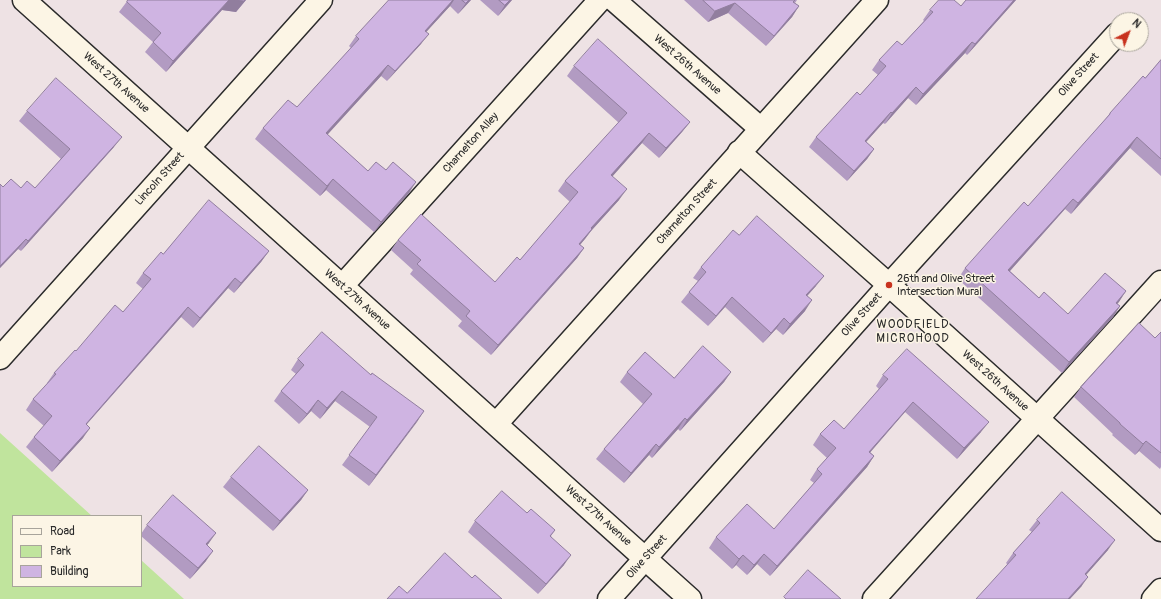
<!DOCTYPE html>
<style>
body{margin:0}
#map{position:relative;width:1161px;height:599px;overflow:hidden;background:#eee2e4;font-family:Pangolin,sans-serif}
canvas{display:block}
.legend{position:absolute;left:12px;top:515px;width:130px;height:72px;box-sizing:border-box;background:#fcf5e5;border:1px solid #a8a49b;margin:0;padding:5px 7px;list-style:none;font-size:12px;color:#2b2b2b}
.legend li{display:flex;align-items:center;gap:8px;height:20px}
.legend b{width:20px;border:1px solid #a8a49b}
.north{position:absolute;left:1109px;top:12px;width:40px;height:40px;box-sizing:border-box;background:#fcf5e5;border:1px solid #a8a49b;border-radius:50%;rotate:42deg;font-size:11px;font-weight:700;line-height:16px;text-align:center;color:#2b2b2b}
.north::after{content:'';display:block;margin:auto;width:14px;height:18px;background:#c8321e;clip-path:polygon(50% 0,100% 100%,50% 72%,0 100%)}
</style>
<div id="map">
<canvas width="1161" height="599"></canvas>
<ul class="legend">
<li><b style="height:5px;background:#fcf5e5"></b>Road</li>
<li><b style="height:11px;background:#c0e49d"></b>Park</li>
<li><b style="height:11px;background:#cfb4e2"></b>Building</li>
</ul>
<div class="north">N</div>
</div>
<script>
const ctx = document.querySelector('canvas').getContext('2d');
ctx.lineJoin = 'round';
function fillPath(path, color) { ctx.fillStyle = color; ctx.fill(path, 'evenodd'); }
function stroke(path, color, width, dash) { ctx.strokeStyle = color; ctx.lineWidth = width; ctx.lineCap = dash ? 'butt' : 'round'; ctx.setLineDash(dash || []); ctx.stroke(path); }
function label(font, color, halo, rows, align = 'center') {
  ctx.font = font + ' Pangolin,sans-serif'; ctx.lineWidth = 3; ctx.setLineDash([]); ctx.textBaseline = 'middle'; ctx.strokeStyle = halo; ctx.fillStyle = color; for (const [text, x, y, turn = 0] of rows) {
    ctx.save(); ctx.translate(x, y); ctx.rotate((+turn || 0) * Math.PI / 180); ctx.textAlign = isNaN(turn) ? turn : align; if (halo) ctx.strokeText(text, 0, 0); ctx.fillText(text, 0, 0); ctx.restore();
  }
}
const green = new Path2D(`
 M0 433 92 516H13V586H141V560L184 599H0Z`);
const minor = new Path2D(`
 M24 0 690 599
 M614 0 761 129
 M739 152 889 285 1161 530
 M342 286 600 0
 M0 358 321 0
 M496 424 877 0
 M609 599 889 285 1117 34
 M874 599 1161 282
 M1153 599 1161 590`);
const wall = new Path2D(`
 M128 0H246L236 12 222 10 166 72 145 52 153 42 119 12Z
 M389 0H471L458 14 450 6 426 32 421 44 387 81 381 76 327 134 368 171 409 193 374 232 326 190 320 196 255 139 263 128 297 107 351 48 349 46 356 36Z
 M480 0H512L498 16Z
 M684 0H797L795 3 799 6 792 17 766 46 728 13 708 22Z
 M966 0H1016L967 55 965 53 916 105 908 98 885 124 883 123 866 142 874 149 867 159 847 181 809 147 816 137 860 95 878 75 872 70 879 60 902 45 924 21 923 20 930 10 961 6Z
 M1161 60V176L1130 148 1071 214 1065 209 1010 271 1039 298 1068 314 1126 291 1117 304 1120 306 1113 317 1062 373 958 279 965 268 1028 206 1104 121 1110 113 1145 78Z
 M574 66 690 122 682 132 659 158 642 143 612 176 619 200 591 231 580 245 584 248 577 258 491 355 458 326 462 321 410 274 413 270 391 250 398 240 495 282 520 260 570 202 558 191 565 181 619 123 567 76Z
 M27 111 114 147 21 251 18 249 0 268V184L3 187 35 188 61 159 19 121Z
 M739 235 816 286 807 296 805 311 783 335 776 329 763 343 725 307 708 326 681 302 689 292 698 281 693 278 701 267Z
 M269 251 261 262 234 293 228 288 193 328 181 317 87 424 83 438 52 472 26 447 34 437 44 426 26 410 33 399 48 384 47 383 54 373 76 351 123 312 143 289 136 283 143 273 163 254Z
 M1161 332V467L1160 469 1139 451 1135 455 1112 435 1113 434 1074 397 1081 387 1155 338Z
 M298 359 371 375 424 411 369 486 342 465 370 427 335 401 320 419 311 411 299 424 274 401 281 391 296 374 291 370Z
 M627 372 674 378 731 372 724 382 680 431 678 429 652 458 649 455 624 483 596 459 604 449 643 404 620 382Z
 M883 375 981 432 957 459 905 412 870 452 874 456 867 467 770 576 757 564 747 575 736 565 732 569 709 548 716 537 774 529 814 483 810 480 817 469 827 458 813 445 820 434 844 429 879 389 876 386Z
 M231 477 308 490 301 500 273 531 223 487Z
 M527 513 555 530 551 536 564 565 538 594 468 532 475 521Z
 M1037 520 1108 550 1086 575 1081 587 1008 565 1006 563 1013 553 1032 532 1029 530Z
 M147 525 209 543 207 545 206 561 190 579 141 536V534Z`);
const shadedWall = new Path2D(`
 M229 0H246L236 12 222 10 166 72 173 61Z
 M453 0H454L450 6 418 41 425 31Z
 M469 0H471L458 14 466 3Z
 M510 0H512L498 16 505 5Z
 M1014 0H1016L967 55 975 44Z
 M735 3 728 13 708 22 715 11Z
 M799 6 792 17 766 46 774 36Z
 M429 34 421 44 387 81 395 71Z
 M972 42 965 53 916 105 923 94Z
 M388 65 381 76 319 144 326 133Z
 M916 87 908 98 885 124 892 113Z
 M891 112 883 123 858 151 865 141Z
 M690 122 682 132 659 158 666 148Z
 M649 133 642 143 604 186 611 175Z
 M122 137 114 147 21 251 28 241Z
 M1137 137 1130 148 1071 214 1078 203Z
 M874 149 867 159 847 181 854 171Z
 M333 179 326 190 320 196 327 186Z
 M416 182 409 193 374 232 381 222Z
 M627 189 619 200 591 231 585 239 572 254 591 228Z
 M1073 199 1065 209 1001 281 1008 270Z
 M26 239 18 249 0 268V266Z
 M584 248 577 258 491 355 498 345Z
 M269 251 261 262 234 293 241 283Z
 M824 276 816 286 799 305 806 295Z
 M235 278 228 288 193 328 200 318Z
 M1126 291 1119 302 1109 313 1116 303Z
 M732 297 725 307 708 326 716 316Z
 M812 300 805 311 783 335 790 324Z
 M1120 306 1113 317 1062 373 1069 362Z
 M188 307 181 317 78 434 86 424Z
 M784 318 776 329 763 343 771 333Z
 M731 372 724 382 680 431 687 420Z
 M342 391 335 401 320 419 327 408Z
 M318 400 311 411 299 424 307 414Z
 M913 402 905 412 862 462 869 452Z
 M424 411 417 422 369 486 376 475Z
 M685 418 678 429 652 458 659 447Z
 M989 422 981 432 957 459 964 448Z
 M90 428 83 438 52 472 60 461Z
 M1146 441 1139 451 1135 455 1143 444Z
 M656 444 649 455 624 483 631 473Z
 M874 456 867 467 770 576 777 566Z
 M308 490 301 500 273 531 280 521Z
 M216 533 209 543 198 555 206 544Z
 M1115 540 1108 550 1078 584 1085 574Z
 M213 551 206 561 190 579 198 568Z
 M764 554 757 564 747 575 754 565Z
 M571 555 564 565 538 594 546 584Z
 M743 555 736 565 732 569 739 559Z
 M1088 577 1081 587 1070 599H1068Z`);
const building = new Path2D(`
 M128 0H229L173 61 153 42 161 33 127 2Z
 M235 0H245L244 1Z
 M389 0H453L425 31 429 34 395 71 388 65 326 133 368 171 376 162 386 170 393 162 416 182 381 222 333 179 327 186 263 128 288 100 297 107 359 39 356 36Z
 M462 0H469L466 3Z
 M499 0H510L505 5Z
 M703 0H795L793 2 799 6 774 36 735 3 715 11Z
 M939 0H954L961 6 966 0H1014L975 44 972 42 923 94 916 87 892 113 891 112 865 141 874 149 854 171 816 137 857 92 860 95 886 66 879 60 897 41 902 45 933 12 930 10Z
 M598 39 690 122 666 148 649 133 611 175 627 189 591 228 592 229 579 244 584 248 498 345 466 316 470 311 417 264 421 260 398 240 421 214 495 282 517 257 520 260 578 192 565 181 627 113 574 66Z
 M1161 60V159L1137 137 1078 203 1073 199 1008 270 1039 298 1044 292 1068 314 1105 273 1126 291 1116 303 1120 306 1069 362 965 268 1024 202 1028 206 1110 114V113L1143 76 1145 78Z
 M56 78 122 137 28 241 26 239 0 266V184L3 187 11 179 21 188 27 181 35 188 70 149 27 111Z
 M209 200 269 251 241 283 235 278 200 318 188 307 86 424 90 428 60 461 34 437 52 416 33 399 56 374 54 373 75 350 76 351 115 305 123 312 151 279 143 273 161 252 163 254Z
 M757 216 824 276 806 295 812 300 790 324 784 318 771 333 732 297 716 316 689 292 706 272 701 267 733 230 739 235Z
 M1139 323 1155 338 1161 332V453L1146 441 1143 444 1120 424V423L1081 387Z
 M322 332 371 375 372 373 424 411 376 475 349 455 377 417 342 391 327 408 318 400 307 414 281 391 304 365 298 359Z
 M703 346 731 372 687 420 685 418 659 447 656 444 631 473 604 449 652 394 627 372 645 352 674 378Z
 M907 349 989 422 964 448 913 402 869 452 874 456 777 566 764 554 754 565 743 555 739 559 716 537 747 504 774 529 822 474 817 469 836 448 820 434 834 420 844 429 888 379 883 375Z
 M259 446 308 490 280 521 231 477Z
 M502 491 527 513 531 509 555 530 550 536 571 555 546 584 475 521Z
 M1062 492 1115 540 1085 574 1088 577 1068 599H976L1016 555 1013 553 1040 523 1037 520Z
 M173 495 216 533 206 544 213 551 198 568 147 525Z
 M445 553 472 578 475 575 502 599H387L399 586 407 593Z
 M808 570 841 599H786L784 597Z`);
const markers = [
 [889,285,4,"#c8321e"]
];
const streetNames = [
 ["West 26th Avenue",687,65,41],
 ["Olive Street",1079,75,-48],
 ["West 27th Avenue",116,83,42],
 ["Charnelton Alley",471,143,-48],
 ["Lincoln Street",160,179,-48],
 ["Charnelton Street",687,212,-48],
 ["West 27th Avenue",357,300,42],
 ["Olive Street",862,315,-48],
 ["West 26th Avenue",995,381,42],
 ["West 27th Avenue",598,516,42],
 ["Olive Street",647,557,-48]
];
const poiNames = [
 ["26th and Olive Street",897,279],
 ["Intersection Mural",897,292]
];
const neighbourhoodNames = [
 ["WOODFIELD",913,325],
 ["MICROHOOD",913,339]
];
fillPath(green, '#c0e49d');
stroke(minor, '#2b2b2b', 25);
stroke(minor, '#fcf5e5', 22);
fillPath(wall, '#b29bc2');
fillPath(shadedWall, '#917e9e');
fillPath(building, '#cfb4e2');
stroke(building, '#917e9e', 1);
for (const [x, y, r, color] of markers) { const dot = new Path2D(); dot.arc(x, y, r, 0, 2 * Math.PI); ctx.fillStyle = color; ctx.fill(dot); stroke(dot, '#fcf5e5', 1.5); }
label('11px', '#2b2b2b', '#fcf5e5', streetNames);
label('11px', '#2b2b2b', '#fcf5e5', poiNames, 'left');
ctx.letterSpacing = '1px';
label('12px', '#2b2b2b', '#fcf5e5', neighbourhoodNames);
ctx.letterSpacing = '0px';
</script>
